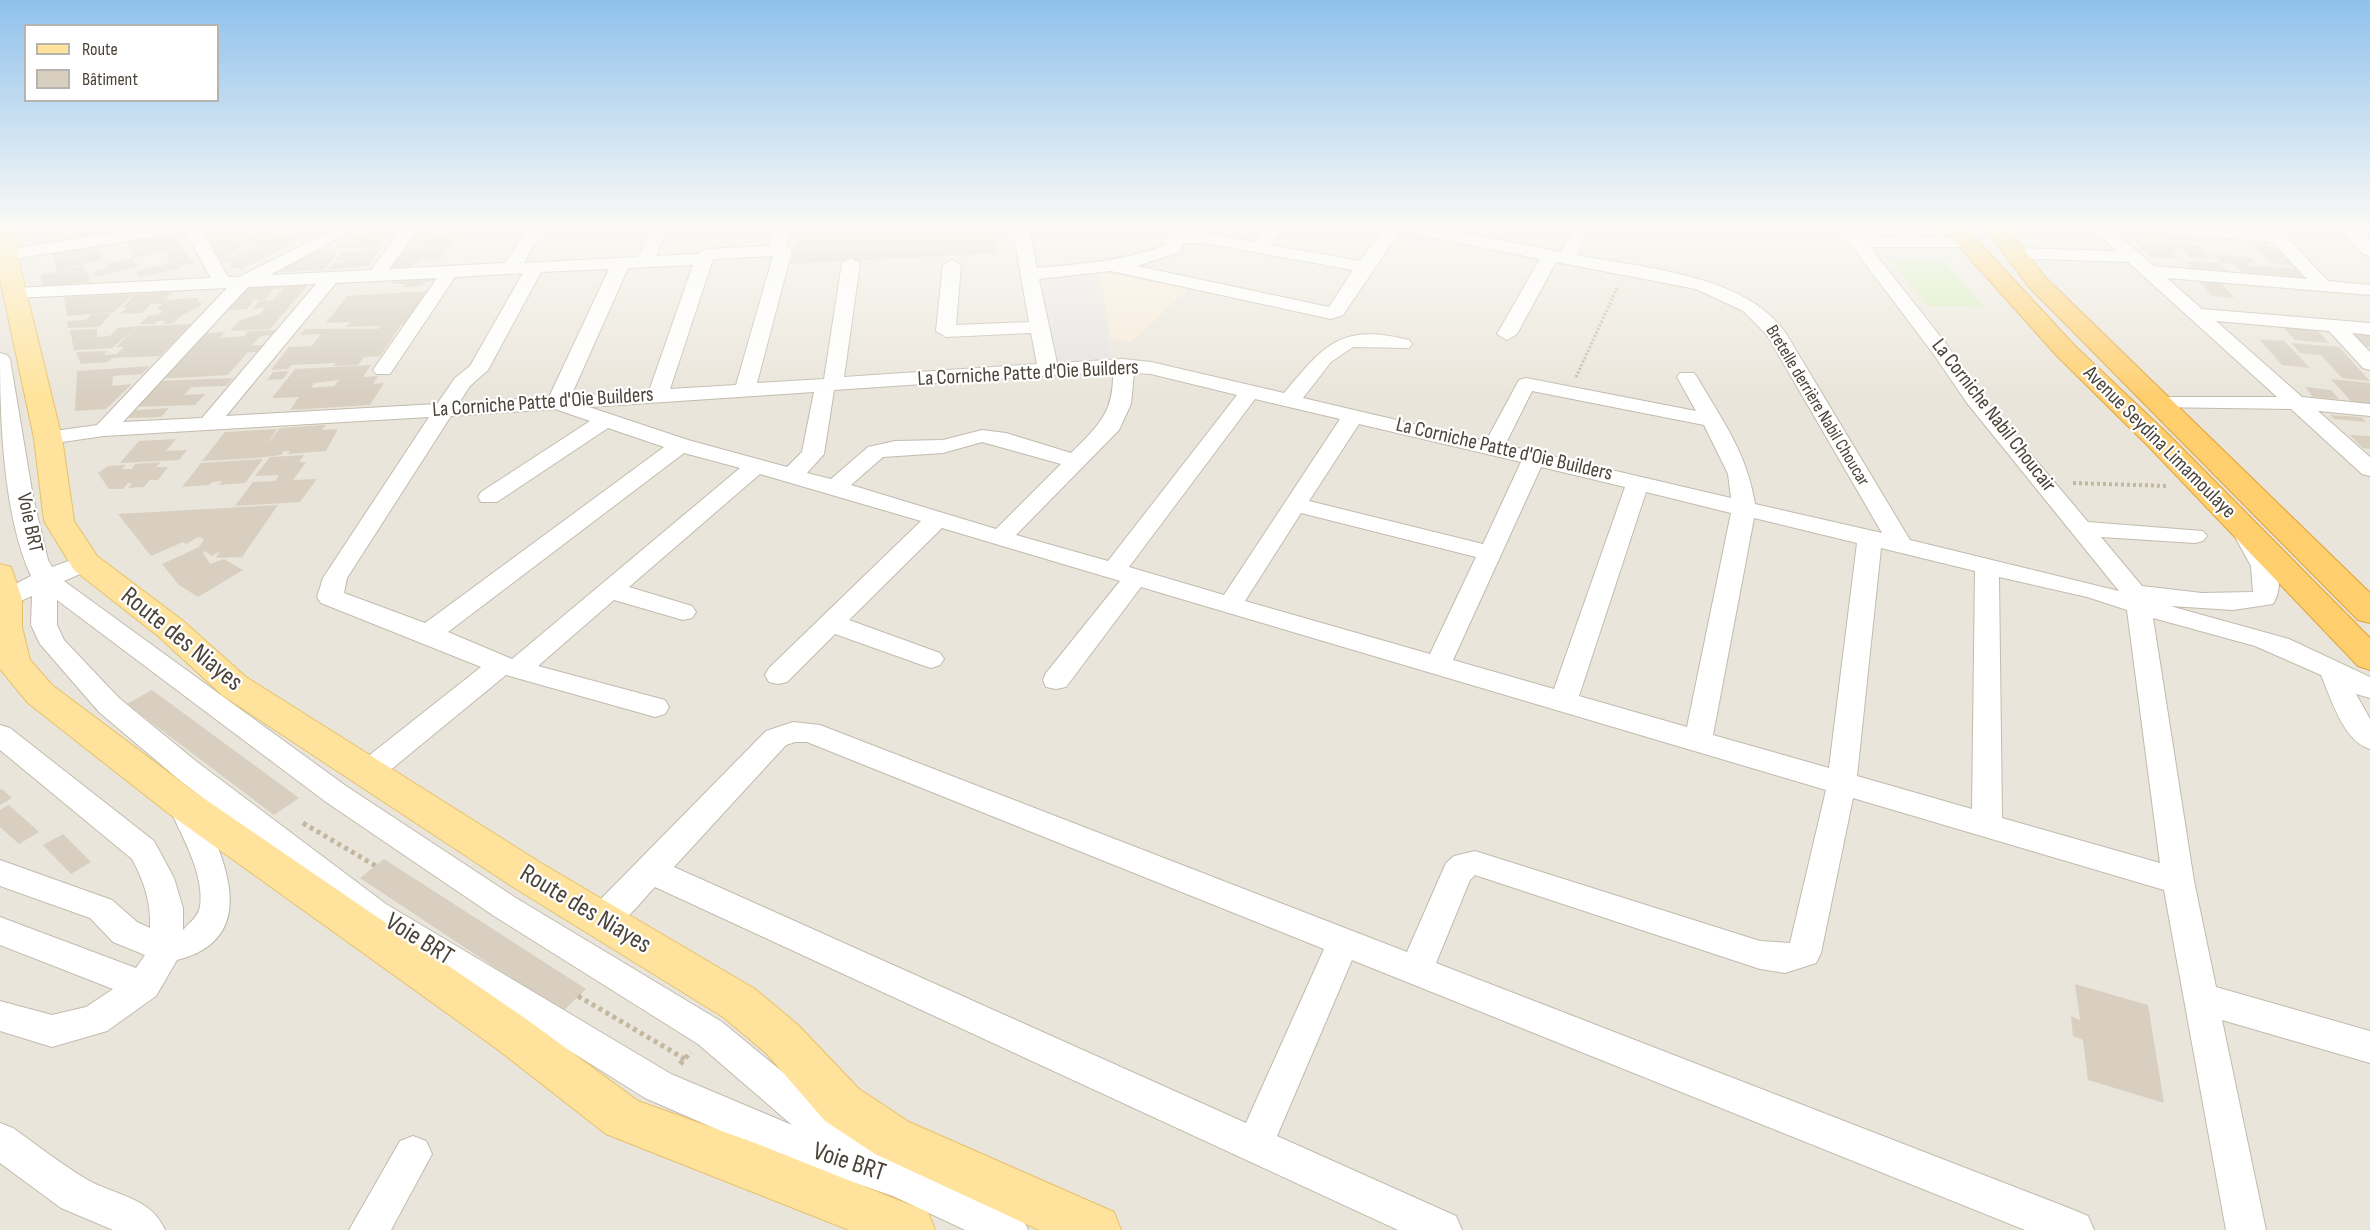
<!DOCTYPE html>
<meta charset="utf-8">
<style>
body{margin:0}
#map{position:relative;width:2370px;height:1230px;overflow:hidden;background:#f6f3ec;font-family:"Sofia Sans Condensed",sans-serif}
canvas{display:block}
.legend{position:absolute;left:24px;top:24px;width:195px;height:78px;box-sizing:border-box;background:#fff;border:2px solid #b7b4b0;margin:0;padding:8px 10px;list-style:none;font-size:18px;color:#4b4439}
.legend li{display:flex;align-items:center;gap:12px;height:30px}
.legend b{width:30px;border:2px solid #b7b4b0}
</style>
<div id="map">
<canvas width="2370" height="1230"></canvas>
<ul class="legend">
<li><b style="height:8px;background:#ffe39c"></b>Route</li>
<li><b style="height:16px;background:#d8cfc1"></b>Bâtiment</li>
</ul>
</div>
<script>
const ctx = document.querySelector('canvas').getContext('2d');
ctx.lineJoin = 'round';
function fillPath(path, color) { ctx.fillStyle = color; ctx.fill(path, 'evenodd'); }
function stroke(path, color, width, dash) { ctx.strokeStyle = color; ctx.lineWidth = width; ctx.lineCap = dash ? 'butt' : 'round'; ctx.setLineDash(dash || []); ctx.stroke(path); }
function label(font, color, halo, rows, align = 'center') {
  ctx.font = font + ' "Sofia Sans Condensed",sans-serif'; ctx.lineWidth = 4.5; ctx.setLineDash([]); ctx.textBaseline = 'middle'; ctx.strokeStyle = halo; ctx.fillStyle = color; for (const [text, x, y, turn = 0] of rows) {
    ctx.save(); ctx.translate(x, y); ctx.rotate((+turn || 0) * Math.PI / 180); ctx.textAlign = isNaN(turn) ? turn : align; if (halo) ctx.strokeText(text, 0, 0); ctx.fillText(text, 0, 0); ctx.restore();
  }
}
const residential = new Path2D(`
 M0 225H2370V1230H0Z`);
const commercial = new Path2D(`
 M1100 271 1188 289 1131 342 1111 338Z`);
const green = new Path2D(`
 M1892 261 1944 262 1984 307 1928 306Z`);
const parking = new Path2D(`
 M1405 230 1446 239 1440 250 1397 240Z
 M1042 269H1093L1111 358 1057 361Z`);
const building = new Path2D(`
 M45 225H66L65 228 114 225 108 230 115 228V225H172L123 235 124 230 116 232 114 235 43 245Z
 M225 225H264L227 236 239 238 235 240 240 241 250 237 271 239 284 233 298 236 286 242 294 243 241 269 229 267 234 264 221 261 262 243 244 245 238 248 242 249 223 259 211 256 219 253 211 251 219 248 205 245 212 242 200 236Z
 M270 225H284L260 237 249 235Z
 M379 225H399L379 242H384L369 266 328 270 334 263H343L345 260 335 261 343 251 369 250 371 247 337 248 344 242H355L357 236 365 235Z
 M417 225H443L437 233 462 232 451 247H444L441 252H445L440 259 423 260 411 266 391 268 405 249 450 244 399 248Z
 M799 225H996L997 253 790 264Z
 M2205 225H2256L2266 235 2211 231Z
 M2128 230 2161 233 2165 238 2132 235Z
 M176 232 184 247 133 258 126 239Z
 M2169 234 2193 236 2198 242 2173 240Z
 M2133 240 2171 243 2178 251H2171L2178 259 2151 257Z
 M2247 240 2265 241 2274 251H2285L2300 266 2273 264Z
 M2178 244 2199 246 2211 259 2190 258Z
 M96 245 102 260 59 270 83 266 90 279 89 282 44 286 40 275 57 272 51 252Z
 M183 249 194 263 177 267 179 269 139 277 136 271 170 263 166 253Z
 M333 251 331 254H337L324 270 280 272 279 268 312 252Z
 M2213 254 2250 257 2255 263 2246 262 2250 266 2296 268 2309 281 2246 278 2234 264 2221 263Z
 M133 258 138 267 95 277 93 272 109 268 107 264Z
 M2186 261 2219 263 2232 277 2198 274Z
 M441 274 437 281 424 282 422 286 403 287 406 284H392L397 277Z
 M2197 279 2219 280 2234 298 2212 296Z
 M311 281 270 329 230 331 240 320 260 314 265 308 252 309 259 301 273 300 283 289H274L265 300H254L247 309 219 311 245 289 258 283Z
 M429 291 407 324 401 325 380 356 364 357 358 365 333 366 336 363 291 365 288 369 271 370 289 347 312 346 321 334 300 335 305 329H378L381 326 346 327 350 322 326 323 347 296Z
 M173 292 165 300 199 298 197 301 203 304 181 316 174 323 162 324 165 321H157L154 324H140L148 316 158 315 163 311 157 309 162 304H150L142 313 120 314 127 308H122L135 294Z
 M133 294 114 312 67 316 64 297Z
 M112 313 99 327 68 328 67 321 86 320 92 314Z
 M191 324 160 356 112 358 108 362 81 364 76 352 107 351 104 355 117 354 124 347H116L138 326Z
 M2281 325 2315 328 2329 343 2295 340Z
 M138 326 112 348 74 350 70 330 97 329V337L110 336 118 328Z
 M276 330 272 335 261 336 252 345H264L257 352H248L228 375 158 379 198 334 225 332 220 338 244 336 248 331Z
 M2344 330 2370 333V347L2359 346Z
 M2259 339 2284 341 2310 368 2282 365Z
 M2291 343 2339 347 2370 381 2342 378 2321 355 2300 353Z
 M371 365 363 377 378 376 373 384 384 383 370 405 290 410 299 397 272 398 295 369ZM339 380 334 386 311 388 314 383Z
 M150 366 142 374 113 376 112 386 132 384 106 409 75 411 77 371Z
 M289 371 283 379 267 380 273 372Z
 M233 378 226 386 191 387 184 395 205 394 195 405 135 407 158 381Z
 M2331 379 2370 383V408L2356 407Z
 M2305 387 2331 390 2339 399 2313 397Z
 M169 408 161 417 128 418 136 410Z
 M2330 415 2361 417 2366 422 2334 419Z
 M326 425 322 430 338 429 326 451 288 454 290 451H284L281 455 256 458 202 461 225 432 277 429 267 445 280 428Z
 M2350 435 2370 436V449L2363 448Z
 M176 439 166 451 187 450 179 460 120 463 139 441Z
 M304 455 299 462H306L293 480 317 479 300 502 235 506 253 482 275 481 279 475 255 476 270 457Z
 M263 459 245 483 219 485 222 481 212 482 209 485 182 487 201 463Z
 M161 462 156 467H168L158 480H150L144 487 128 488 132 483H128L123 489H109L98 473 108 466 126 465 122 469H132L135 464Z
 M278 505 242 557 216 558 220 551 212 556 205 551 203 553 210 564 224 559 243 570 198 597 179 585 162 564 199 547 204 539 198 537 186 544 183 542 151 556 118 514Z
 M152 690 299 798 274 815 127 704Z
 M2 789 12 798 0 805V790Z
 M9 805 39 832 19 844 0 827V810Z
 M63 834 91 862 71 874 43 845Z
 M384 859 586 989 562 1012 360 878Z
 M2075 984 2148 1005 2164 1103 2088 1080 2083 1040 2073 1036 2071 1016 2080 1020Z`);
const pathFar2 = new Path2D(`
 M1576 377 1618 286`);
const pathFar1 = new Path2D(`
 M2073 483 2168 486`);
const path = new Path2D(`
 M303 823 376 866
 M578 996 685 1059
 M680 1064 691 1052`);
const minor = new Path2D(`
 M163 225H204L201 229 228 277H239L342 225H363L270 275 371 270 404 225H421L389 269 505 263 529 225H545L524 263 638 257 653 225H669L656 256 697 254 706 249 769 246 775 225H791L786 246 792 250 757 383 824 379 842 263 851 258 860 263 844 377 1037 364 1031 333 946 337 936 331 943 265 952 260 961 265 956 325 1029 322 1012 225H1028L1037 268C1081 264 1124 261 1166 245L1169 225H1185L1184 233H1205L1253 242 1270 225H1287L1270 245 1360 261 1387 225H1422L1561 252 1576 225H1590L1577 255C1642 268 1744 274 1785 332L1910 540 2119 591 1967 403 1932 352 1836 225H1853L1862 237 1971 238 1974 242 1965 247H1870L1947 345 1981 395 2088 522 2203 531 2207 536 2203 541 2195 543 2101 537 2142 586 2202 593 2253 592 2251 566 2235 537 2239 532 2247 530 2255 532C2269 552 2289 579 2273 604L2233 610 2170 606 2289 639 2370 677V698L2356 694 2370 719V749C2343 741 2331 698 2321 675L2255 646 2153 618 2194 881 2216 987 2370 1031V1063L2222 1020 2266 1230H2226L2164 890 1853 798 1821 953 1816 963 1785 973 1760 969 1475 875 1470 880 1436 963 2074 1210 2088 1216 2094 1230H2025L1352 960 1277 1136 1456 1216 1462 1230H1398L655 887C638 904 616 939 590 930L585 920 590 910 766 731 793 722 820 725 1407 952 1446 863 1454 856 1475 851 1760 941 1790 943 1826 790 1141 587 1066 687 1056 689 1046 687 1043 680 1046 673 1120 581 942 528 849 620 940 653 944 659 940 665 931 668 922 665 835 634 787 682 778 684 769 682 765 675 769 668 921 521 760 474 629 587 692 606 696 612 692 618 683 620 614 600 538 666 665 700 669 707 665 714 655 717 506 675 377 781 367 784 357 781 352 773 357 765 481 667 321 603 317 597 323 578 429 417 104 436 48 444 40 443 37 438 40 433 48 432 97 425 227 288 15 298 6 293 15 288 211 278 185 232 6 260 0 259V251ZM1400 231 1540 259 1497 334 1507 340 1517 334 1556 262 1696 289 1743 311 1767 335 1882 533 1755 504C1747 453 1722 420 1697 377L1694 373H1680L1677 377 1696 411 1526 378 1519 380 1486 441 1303 398 1331 362 1353 347 1409 348 1412 344 1409 340C1341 323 1325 344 1284 393L1151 362 1123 359 1057 363 1039 279 1111 271 1331 319 1343 315ZM1183 243H1205L1353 270 1329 307 1137 266 1180 252ZM773 256 736 385 670 389 713 259ZM693 265 649 391 571 396 628 268ZM609 269 549 397 459 403 470 386 488 370 541 272ZM523 273 470 366 455 378 437 404 226 416 336 283 437 278 373 370 376 374H390L455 277ZM316 284 202 418 123 422 248 287ZM1101 372H1113C1114 413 1098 426 1071 453L1006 433 982 430 943 440 895 441 868 447 831 479 807 473 824 454 834 390ZM1134 373 1151 374 1237 395 1108 561 1016 535 1119 430 1131 404ZM1532 391 1704 425 1728 474 1731 498 1505 445ZM814 392 802 452 787 467 688 440 589 407ZM1255 399 1340 419 1224 595 1129 567ZM555 409 590 421 481 492 478 497 481 502H497L608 428 664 447 425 623 344 593 347 578 451 416ZM1359 424 1521 462 1483 544 1309 501ZM982 442 1061 464 996 529 851 485 883 457 943 453ZM684 453 740 468 512 659 448 632ZM1541 467 1625 487 1554 689 1453 660ZM1646 492 1731 513 1687 727 1579 696ZM1301 513 1476 557 1430 654 1245 601ZM1754 518 1857 543 1829 768 1713 735ZM1881 548 1975 571 1972 809 1857 776ZM1999 577 2087 597 2127 610 2160 863 2002 818ZM795 742H807L1324 949 1246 1123 674 867 786 745Z
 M2089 225H2107L2154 266 2307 279 2272 242 2119 230 2111 225H2187L2262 231 2258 225H2275L2328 281 2370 285V295L2167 278 2202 309 2370 323V335L2352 333 2370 352V370L2363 368 2329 331 2216 321 2302 397 2370 404V416L2318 411 2370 457V476L2362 474 2291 409 2154 407 2151 403 2154 399 2161 397H2277L2128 262 2014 258 2005 253 2014 248 2116 251Z
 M2336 225H2354L2370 241V256L2364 255Z
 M0 353 7 355 10 359 33 497 48 560 52 567 85 555 94 558 97 563 94 568 64 581 346 786 516 898 722 1022 824 1106 889 1150 893 1159 1022 1216 1028 1230H965L893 1196 785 1159 645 1098 364 922 177 778 99 712 40 644 31 625 32 596 0 610V592L31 576C3 515 0 420 0 353ZM57 600 326 802 494 916 698 1044 792 1125 671 1074 386 904 197 762 119 698 64 640 57 625Z
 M0 725 10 728 154 841 174 878 183 908V930C189 923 198 917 200 907 205 873 180 833 167 803L171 795 182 792 193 795C222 850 266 938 177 960L156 996 107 1031 52 1047 0 1031V1001L52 1015 86 1007 113 989 0 945V917L136 968 145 955 113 942 90 918 0 886V860L112 900 137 922 150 928C151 902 144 881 132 859L0 750Z
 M0 1123 13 1128C37 1145 61 1164 86 1179 115 1196 150 1196 165 1230H113L61 1208 0 1163Z
 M413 1136 426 1141 432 1154 391 1230H349L400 1141Z`);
const major = new Path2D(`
 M0 225H20L17 255 62 438 74 521 97 556 182 620 246 677 541 863 755 989 798 1025 859 1089 909 1122 1114 1212 1121 1230H1039L875 1154 825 1121 766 1053 723 1017 513 887 222 695 158 636 74 570 44 521 34 438 0 279Z
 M0 564 11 567 22 599V627L30 660 52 685 196 793 529 1021 638 1101 755 1143 928 1212 935 1230H849L606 1134 497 1049 168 813 28 703 0 669Z`);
const highway = new Path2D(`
 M1940 225H1963L2075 346 2170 436 2370 638V670L2358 666 2150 448 2057 356Z
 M1983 225H2005L2045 277 2370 593V623L2358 620 2029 287Z`);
const farStreetnames = [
 ["Bretelle derrière Nabil Choucar",1817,406,59]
];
const streetNames = [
 ["La Corniche Patte d'Oie Builders",1028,374,-3],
 ["La Corniche Patte d'Oie Builders",543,403,-4],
 ["La Corniche Nabil Choucair",1993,416,52],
 ["Avenue Seydina Limamoulaye",2159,443,45],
 ["La Corniche Patte d'Oie Builders",1504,450,13],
 ["Voie BRT",29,523,78]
];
const nearStreetnames = [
 ["Route des Niayes",181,640,39],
 ["Route des Niayes",585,910,31],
 ["Voie BRT",419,940,32],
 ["Voie BRT",849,1163,18]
];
fillPath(residential, '#eae5da');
fillPath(commercial, '#f7ead8');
fillPath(green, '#d2eab5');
fillPath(parking, '#e5e3e0');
fillPath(building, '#d8cfc1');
stroke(minor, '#c2bbae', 2);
stroke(major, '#e6c16a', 2);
stroke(highway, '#e0a43c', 2);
stroke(pathFar2, '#c4b79f', 3, [2, 2]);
stroke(pathFar1, '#c4b79f', 4, [3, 3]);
stroke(path, '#c4b79f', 5, [4, 4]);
fillPath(minor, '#fff');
fillPath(major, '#ffe39c');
fillPath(highway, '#ffcf6e');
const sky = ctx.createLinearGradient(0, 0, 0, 397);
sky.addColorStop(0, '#8fc1ec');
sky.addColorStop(0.57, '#fbfaf6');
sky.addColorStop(1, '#fbfaf600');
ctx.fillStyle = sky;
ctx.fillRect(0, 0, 2370, 397);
label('18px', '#4b4439', '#fff', farStreetnames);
label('21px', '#4b4439', '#fff', streetNames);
label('26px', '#4b4439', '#fff', nearStreetnames);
</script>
